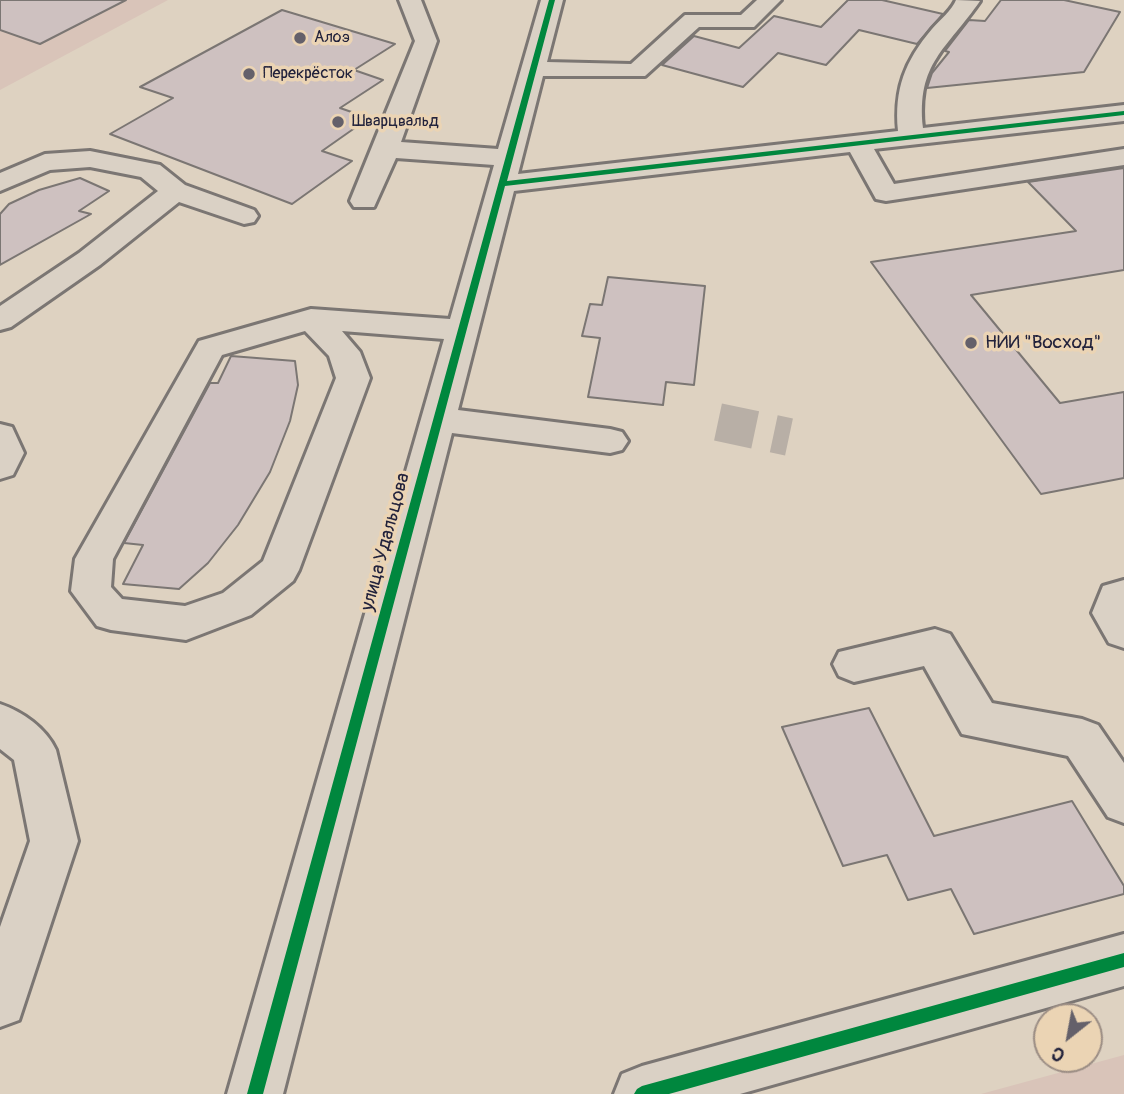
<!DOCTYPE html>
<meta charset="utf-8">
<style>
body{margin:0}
#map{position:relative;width:1124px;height:1094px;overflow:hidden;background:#ded2c1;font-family:Pangolin,sans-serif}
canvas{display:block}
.north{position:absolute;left:1033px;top:1003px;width:70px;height:70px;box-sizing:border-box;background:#ebd4b4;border:2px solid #9b8d84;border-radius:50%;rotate:211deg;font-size:19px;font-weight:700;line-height:28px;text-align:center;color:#22223b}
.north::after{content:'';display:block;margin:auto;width:24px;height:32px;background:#64606a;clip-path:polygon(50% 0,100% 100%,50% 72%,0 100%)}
</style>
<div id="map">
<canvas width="1124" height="1094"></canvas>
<div class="north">С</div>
</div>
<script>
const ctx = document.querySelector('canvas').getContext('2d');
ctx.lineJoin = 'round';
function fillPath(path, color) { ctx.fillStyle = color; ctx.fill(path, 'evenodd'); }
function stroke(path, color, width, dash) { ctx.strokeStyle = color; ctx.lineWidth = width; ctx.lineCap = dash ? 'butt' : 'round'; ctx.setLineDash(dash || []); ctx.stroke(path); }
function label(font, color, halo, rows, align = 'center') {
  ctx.font = font + ' Pangolin,sans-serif'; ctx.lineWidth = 7; ctx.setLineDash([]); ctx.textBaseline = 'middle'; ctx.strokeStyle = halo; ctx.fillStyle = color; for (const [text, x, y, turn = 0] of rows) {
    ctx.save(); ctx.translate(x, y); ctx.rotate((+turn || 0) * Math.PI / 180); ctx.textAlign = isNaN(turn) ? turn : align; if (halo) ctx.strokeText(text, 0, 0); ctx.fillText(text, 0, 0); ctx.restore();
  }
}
const built = new Path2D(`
 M0 0H168L0 90Z
 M1124 1055V1094H981Z`);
const building = new Path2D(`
 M0 0H126L40 44 0 30Z
 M848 0H882L943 14 917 44 859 30 826 65 778 53 743 87 662 65 694 36 739 48 774 16 821 27Z
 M1001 0H1064L1120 12 1084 72 927 88 932 73 949 52 945 51 969 20 985 21Z
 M282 10 395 44 354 70 383 80 340 108 369 118 322 151 352 161 292 204 110 134 173 98 140 87Z
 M1124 168V270L971 295 1060 403 1124 392V478L1041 494 871 262 1076 231 1028 182Z
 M80 178 109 191 79 211 91 214 0 265V214L9 204 39 190Z
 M608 277 705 286 694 385 666 382 663 405 588 397 600 338 582 336 590 304 602 305Z
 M231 356 295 361 298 385 290 421 270 472 238 525 208 563 179 589 123 584 143 545 124 543 210 383H218Z
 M869 708 934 836 1072 801 1124 886V894L974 934 951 889 908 900 887 855 843 866 782 727Z`);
const minorTunnel = new Path2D(`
 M718 422 789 437`);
const minor = new Path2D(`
 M399 0H421L437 41 401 142 498 149 541 0H563L547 62 631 64 685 15H741L757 0H781L754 27H699L645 76H543L518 174 898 131C894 89 905 61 932 29 940 20 952 10 956 0L980 1C947 49 916 63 923 128L1124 105V121L874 149 894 184 1124 149V165L886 201 876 199 850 152 514 191 458 410 610 429 622 432 628 441 622 450 610 453 452 433 283 1094H227L444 339 342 331 360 352 370 378 299 570 293 581 251 615 186 640 111 630 97 626 71 591 75 559 199 341 311 309 450 319 494 165 396 158 374 207H354L350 201 415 41ZM305 331 329 356 336 378 263 561 223 593 185 606 122 599 111 587 113 559 222 355Z
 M90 151 160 165 185 185 254 210 258 216 254 222 244 224 179 202 100 265 11 327 0 330V306L79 253 158 191 141 177 90 167 50 170 0 191V173L45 154Z
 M0 424 12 427 24 453 13 475 0 479Z
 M1124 580V648L1109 643 1092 613 1103 586Z
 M935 629 950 634 992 703 1082 719 1098 725 1124 763V823L1108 817 1068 756 962 734 924 666 854 682 839 676 833 664 839 652Z
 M0 704C23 712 46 728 56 750L78 841 19 1020 0 1027V927L30 841 14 760 0 749Z
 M1124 934V986L740 1094H614L622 1074 642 1066Z`);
const cycleway = new Path2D(`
 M549 0H555L507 181 1124 111V115L505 186 263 1094H247Z
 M1124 953V967L669 1094H634L637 1089 642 1086Z`);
const markers = [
 [300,38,7,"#64606a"],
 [249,74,7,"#64606a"],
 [338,122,7,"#64606a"],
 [971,343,7,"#64606a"]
];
const farPoinames = [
 ["Алоэ",314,38],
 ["Перекрёсток",263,74],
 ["Шварцвальд",352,122]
];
const poiNames = [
 ["НИИ \"Восход\"",985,343]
];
const streetNames = [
 ["улица Удальцова",386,542,-75]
];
fillPath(built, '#d9c4b9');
fillPath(building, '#cec1c0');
stroke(building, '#7b7673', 2);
stroke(minorTunnel, '#b8afa6', 38, [38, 19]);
stroke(minor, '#7b7673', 6);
fillPath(minor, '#dad1c5');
fillPath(cycleway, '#00873e');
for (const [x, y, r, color] of markers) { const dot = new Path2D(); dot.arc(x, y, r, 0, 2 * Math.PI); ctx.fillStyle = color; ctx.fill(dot); stroke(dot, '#ebd4b4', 2.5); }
label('16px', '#22223b', '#ebd4b4', farPoinames, 'left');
label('19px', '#22223b', '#ebd4b4', poiNames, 'left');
label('19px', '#22223b', '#ebd4b4', streetNames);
</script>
